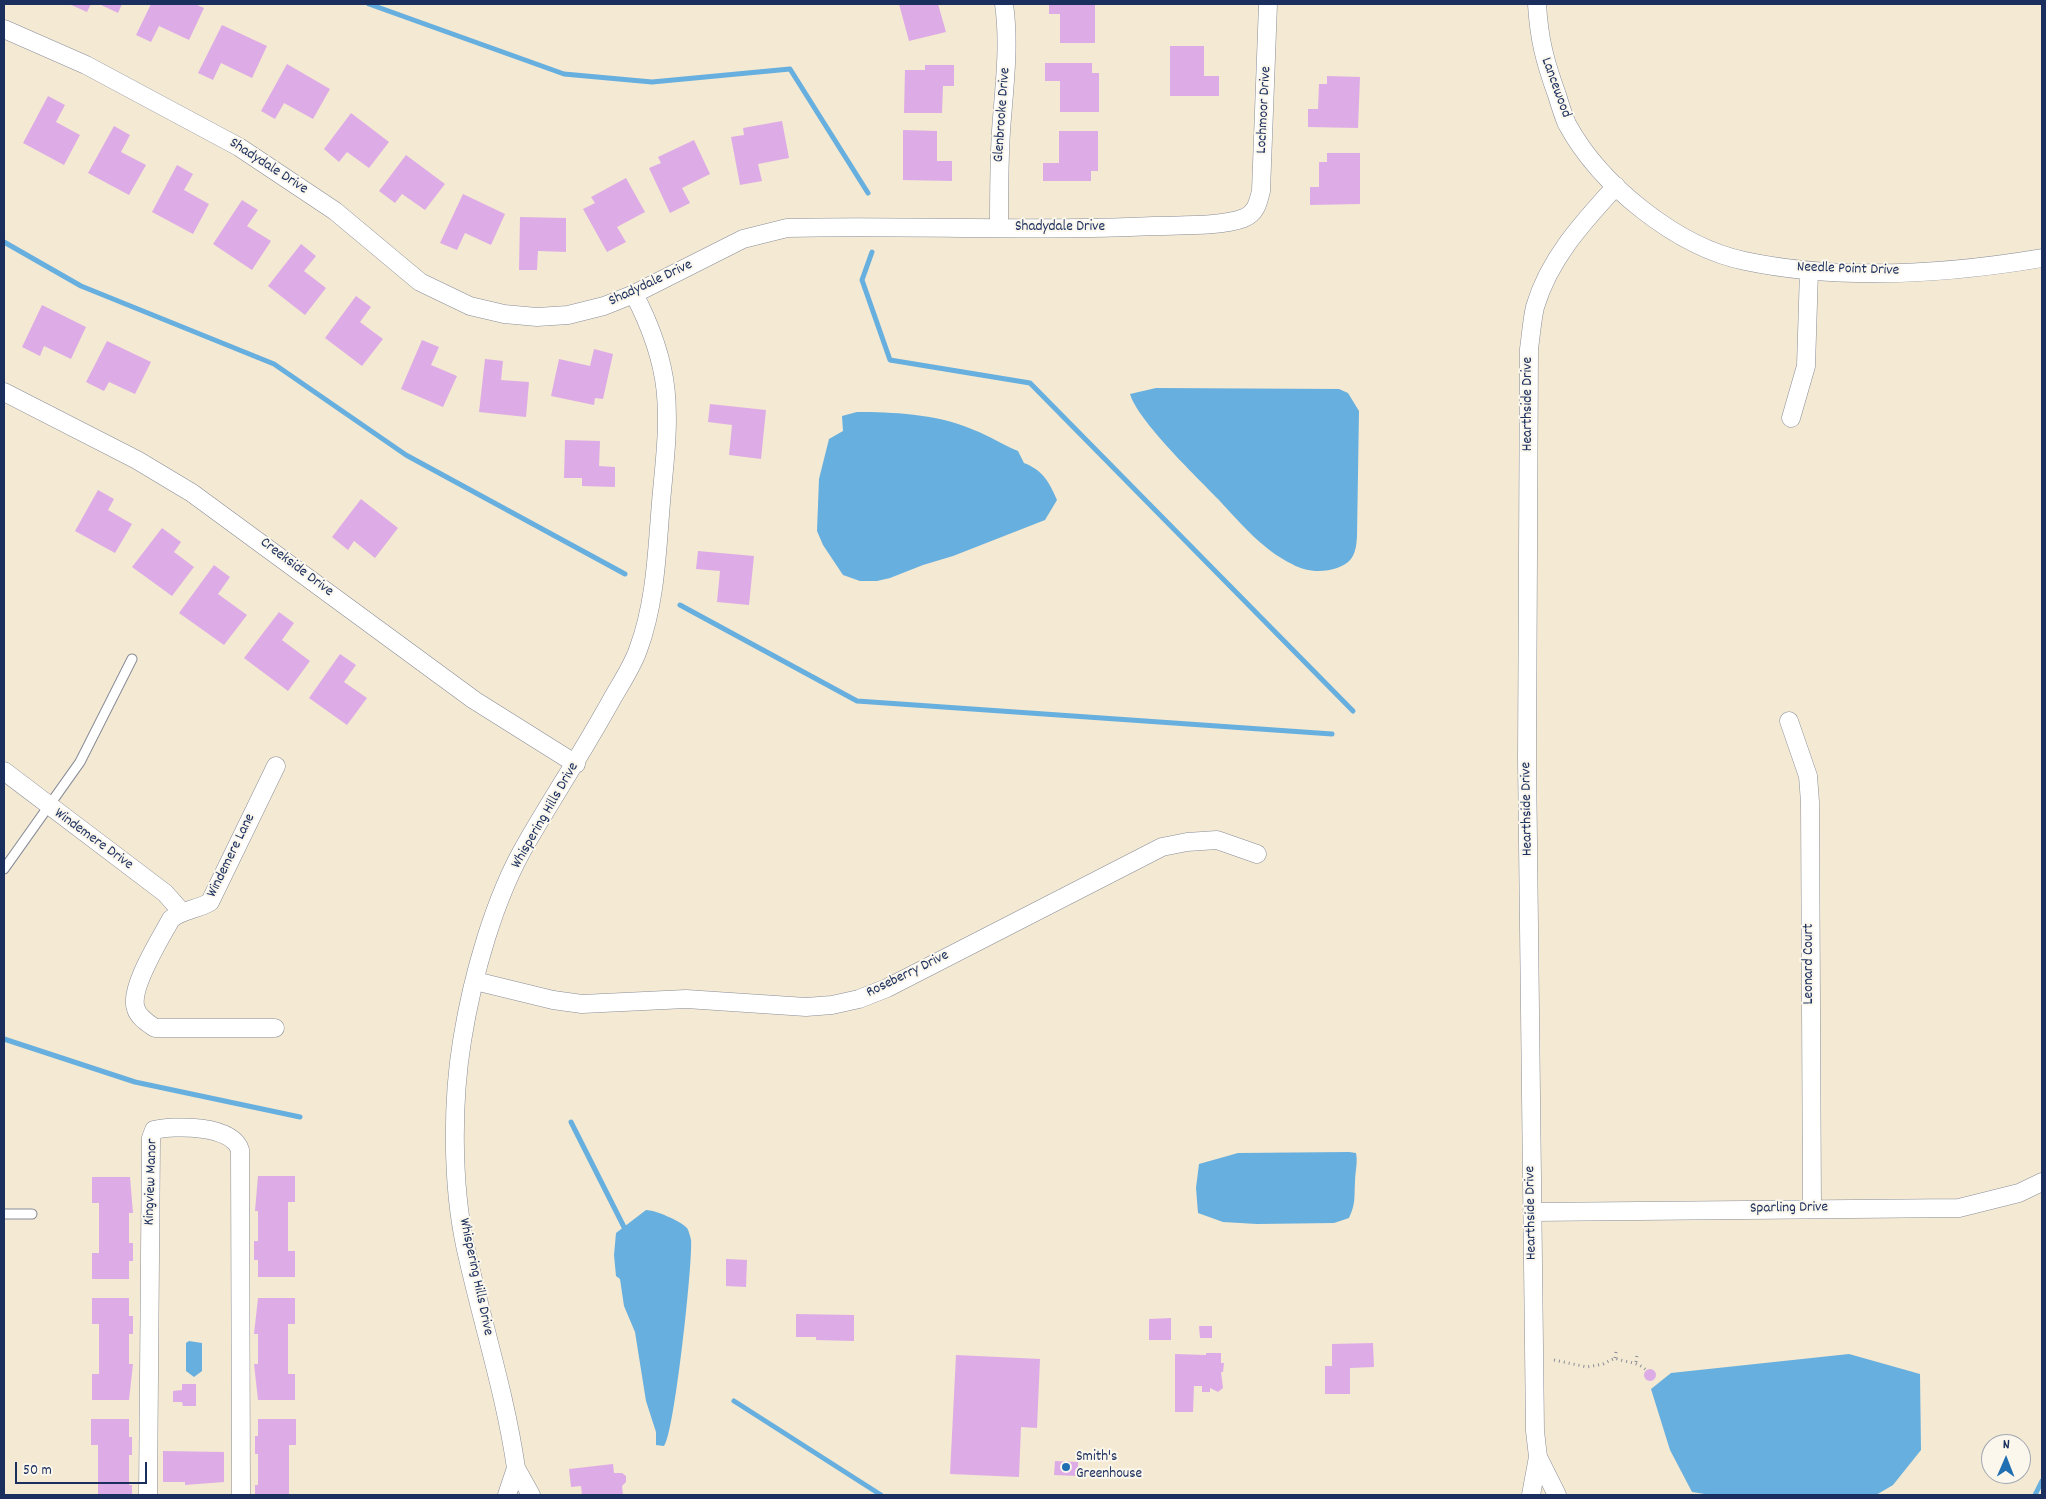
<!DOCTYPE html>
<style>
body{margin:0}
#map{position:relative;width:2046px;height:1499px;overflow:hidden;background:#f4e9d2;font-family:Dekko,sans-serif}
canvas{display:block}
.frame{position:absolute;inset:0;border:5px solid #1b2f5e;pointer-events:none}
.north{position:absolute;left:1981px;top:1434px;width:50px;height:50px;box-sizing:border-box;background:#fbf7ec;border:1px solid #a1a7b3;border-radius:50%;rotate:1deg;font-size:14px;font-weight:700;line-height:20px;text-align:center;color:#1b2f5e}
.north::after{content:'';display:block;margin:auto;width:18px;height:22px;background:#1f6fb2;clip-path:polygon(50% 0,100% 100%,50% 72%,0 100%)}
.scale{position:absolute;left:15px;top:1462px;width:132px;height:22px;box-sizing:border-box;border:2px solid #1b2f5e;border-top:0;padding-left:6px;font-size:15px;line-height:18px;white-space:nowrap;color:#1b2f5e;-webkit-text-stroke:4px #fbf7ec;paint-order:stroke}
</style>
<div id="map">
<canvas width="2046" height="1499"></canvas>
<div class="frame"></div>
<div class="north">N</div>
<div class="scale">50 m</div>
</div>
<script>
const ctx = document.querySelector('canvas').getContext('2d');
ctx.lineJoin = 'round';
function fillPath(path, color) { ctx.fillStyle = color; ctx.fill(path, 'evenodd'); }
function stroke(path, color, width, dash) { ctx.strokeStyle = color; ctx.lineWidth = width; ctx.lineCap = dash ? 'butt' : 'round'; ctx.setLineDash(dash || []); ctx.stroke(path); }
function label(font, color, halo, rows, align = 'center') {
  ctx.font = font + ' Dekko,sans-serif'; ctx.lineWidth = 4; ctx.setLineDash([]); ctx.textBaseline = 'middle'; ctx.strokeStyle = halo; ctx.fillStyle = color; for (const [text, x, y, turn = 0] of rows) {
    ctx.save(); ctx.translate(x, y); ctx.rotate((+turn || 0) * Math.PI / 180); ctx.textAlign = isNaN(turn) ? turn : align; if (halo) ctx.strokeText(text, 0, 0); ctx.fillText(text, 0, 0); ctx.restore();
  }
}
const water = new Path2D(`
 M1156 388 1339 389 1348 393 1359 411 1357 536C1356 552 1354 562 1337 568 1323 573 1305 572 1292 564 1284 560 1274 554 1267 548 1249 534 1233 515 1218 499 1196 476 1138 421 1130 394Z
 M857 412C892 412 935 414 969 428 983 433 997 441 1011 448L1018 451 1024 463C1042 470 1049 481 1057 500L1045 520 953 556 923 565 890 578 877 581H860L843 575 823 545 817 531 819 479 829 439 843 431 842 416Z
 M1349 1152 1356 1153C1358 1163 1355 1171 1355 1182 1354 1198 1356 1203 1349 1218L1334 1223 1257 1224 1223 1222 1198 1213 1196 1188 1199 1164 1238 1153Z
 M646 1210C655 1210 681 1221 687 1228 689 1231 690 1236 691 1240 693 1262 674 1436 664 1446L656 1445V1432L646 1401 635 1332 624 1306 620 1279 616 1276 614 1255 616 1233Z
 M189 1341 202 1343V1371L194 1377 186 1371V1343Z
 M1849 1354 1920 1374 1921 1450 1893 1485 1876 1495H1711L1692 1492 1670 1450 1651 1389 1671 1373Z`);
const stream = new Path2D(`
 M369 4 564 74 652 82 790 69 868 193
 M4 242 81 286 274 364 406 455 625 574
 M872 252 862 280 890 360 1030 383 1353 711
 M680 605 857 701 1332 734
 M4 1039 135 1082 300 1117
 M571 1122 626 1231
 M734 1401 881 1495
 M2035 1495 2042 1481`);
const building = new Path2D(`
 M69 4H91L87 12Z
 M99 4H122L118 13Z
 M151 4H195L204 8 189 40 159 26 151 42 136 35Z
 M899 4H938L946 32 909 41Z
 M1049 4H1095V43H1060V14H1049Z
 M222 25 267 46 252 78 221 63 213 80 198 73Z
 M1170 46H1204V76H1219V96H1170Z
 M1045 63H1092V73H1099V112H1060V81H1045Z
 M287 64 330 89 313 119 284 103 275 119 261 111Z
 M925 65H954V86H943L942 113H904L905 70H925Z
 M1327 76 1360 77 1358 128 1308 127V109H1318L1319 84H1327Z
 M48 96 65 105 56 122 80 135 64 165 23 143Z
 M351 113 389 142 369 168 347 152 339 162 324 149Z
 M782 121 789 158 758 164 762 181 740 185 731 137 744 135 743 128Z
 M114 126 130 135 121 152 146 165 129 195 88 173Z
 M903 130 937 131V161H952V181L903 180Z
 M1059 131H1098V171H1091V181H1043V163H1059Z
 M694 140 710 174 682 188 690 203 670 213 649 168 661 163 658 157Z
 M1327 153H1360V204L1310 205V187H1319V162H1327Z
 M406 155 445 184 425 210 402 194 395 203 379 191Z
 M177 165 193 174 184 190 209 204 193 234 152 212Z
 M626 178 645 212 617 227 626 242 607 252 583 209 595 203 591 197Z
 M463 194 505 214 491 245 465 233 457 250 440 243Z
 M242 200 258 210 247 226 271 241 252 270 213 244Z
 M520 217 566 218V252L538 251 537 270H519Z
 M301 244 316 256 304 271 326 288 305 315 268 286Z
 M356 296 371 307 360 322 383 339 362 366 325 338Z
 M42 305 86 327 71 359 44 346 40 356 22 347Z
 M422 340 439 347 431 365 457 376 443 407 401 389Z
 M107 341 151 362 135 394 109 382 104 391 86 382Z
 M594 349 613 354 603 399 595 398 594 405 551 396 559 359 590 366Z
 M485 359 503 361 501 380 529 382 526 417 479 412Z
 M710 404 766 410 761 459 729 455 732 425 708 422Z
 M565 440 600 441 599 466 615 467V487L582 486V478H564Z
 M98 490 114 499 108 510 132 524 115 553 75 531Z
 M361 499 398 528 375 558 354 541 348 550 332 537Z
 M162 528 181 542 174 552 194 567 172 596 132 567Z
 M698 551 754 556 749 605 717 602 720 571 696 569Z
 M214 565 230 577 218 594 247 615 224 645 179 613Z
 M279 612 294 623 282 640 310 661 288 691 244 658Z
 M340 654 356 665 344 682 367 698 347 725 309 698Z
 M258 1176H295V1202H288V1251H295V1277H258V1260H254V1241H258V1211H255Z
 M92 1177H130L133 1213H129V1243H133V1261H129V1279H92V1253H99V1203H92Z
 M726 1259 747 1260 746 1287 726 1286Z
 M92 1298H129V1316H133V1334H129V1364H133L129 1400H92V1374H99V1324H92Z
 M258 1298H295V1324H288V1374H295V1400H258L254 1364H258V1334H254Z
 M796 1314 854 1315V1341L816 1340V1337H796Z
 M1171 1318V1340H1149V1319Z
 M1199 1326H1212V1338H1200Z
 M1373 1343 1374 1367 1350 1368V1394H1325V1366H1332V1344Z
 M1206 1353H1221V1363H1224L1223 1372H1221L1223 1388 1218 1392 1210 1388V1392H1202V1386H1194L1193 1412H1175V1354L1206 1355Z
 M956 1355 1040 1359 1037 1428 1021 1427 1019 1477 950 1474Z
 M1644 1375a6 6 0 1 1 12 0a6 6 0 1 1-12 0Z
 M182 1384H196V1406H183L182 1402H173V1391L182 1390Z
 M91 1419H129V1437H132V1455H129V1485H132V1495H98V1445H91Z
 M258 1419H296V1445H289V1495H255V1485H258V1454H255V1436H258Z
 M163 1451 224 1452V1482L185 1485V1482H163Z
 M1055 1461 1078 1462V1476L1054 1475Z
 M613 1464 614 1473H622L626 1476V1482L622 1486 623 1495H582L581 1486 571 1487 569 1469Z`);
const path = new Path2D(`
 M1615 1358 1616 1352
 M1554 1360 1587 1367 1603 1364 1615 1358C1626 1363 1637 1361 1646 1370
 M1636 1362 1637 1355`);
const service = new Path2D(`
 M4 869 80 762 132 659
 M4 1214H32`);
const minor = new Path2D(`
 M1537 4C1539 39 1545 62 1557 95 1560 105 1563 115 1567 124 1600 185 1677 247 1745 261 1840 281 1947 274 2042 258
 M4 29 86 65 239 147 335 211 420 282 470 306 504 314 537 317 568 315 604 306 634 294 743 239 787 228C909 225 1031 232 1154 226 1180 225 1220 227 1244 218 1256 213 1258 203 1261 191L1268 4
 M999 227C999 195 999 163 1001 131 1004 88 1010 46 1004 4
 M4 392 137 460 192 493 474 700 576 764
 M1791 418 1806 366 1809 271
 M1789 721 1808 776 1810 802 1812 1209
 M4 771 165 893 181 911
 M475 981 553 1000 582 1004 686 999 806 1007 832 1005 859 999 887 988 1162 847 1187 842 1217 840 1257 854
 M275 1028H155C148 1023 139 1018 136 1009 128 989 161 938 171 919 183 909 197 910 210 902L276 766
 M1532 1212 1959 1208 2019 1193 2042 1182
 M1538 1457 1557 1495
 M516 1468C505 1392 481 1319 465 1245 452 1184 452 1102 462 1041 472 978 494 898 527 842 555 794 585 748 612 699 621 683 632 667 638 650 657 599 657 544 662 491 670 410 673 369 634 294
 M148 1495 151 1138 154 1130C175 1125 232 1125 240 1150L241 1495
 M507 1495 516 1468 531 1495
 M1531 1495 1538 1457 1535 1431 1527 759 1529 349C1531 335 1532 320 1535 307 1549 259 1583 222 1616 186`);
const markers = [
 [1066,1467,5,"#1f6fb2"]
];
const streetNames = [
 ["Lancewood",1555,88,70],
 ["Lochmoor Drive",1265,110,-87],
 ["Glenbrooke Drive",1003,115,-86],
 ["Shadydale Drive",268,167,33],
 ["Shadydale Drive",1060,228],
 ["Needle Point Drive",1848,270,2],
 ["Shadydale Drive",651,284,-25],
 ["Hearthside Drive",1529,404,-90],
 ["Creekside Drive",296,568,37],
 ["Hearthside Drive",1528,809,-91],
 ["Whispering Hills Drive",546,816,-60],
 ["Windemere Drive",93,840,36],
 ["Windemere Lane",232,856,-64],
 ["Leonard Court",1810,964,-90],
 ["Roseberry Drive",908,975,-26],
 ["Kingview Manor",152,1182,-88],
 ["Sparling Drive",1789,1209,-1],
 ["Hearthside Drive",1532,1213,-91],
 ["Whispering Hills Drive",475,1277,78]
];
const poiNames = [
 ["Smith's",1076,1458],
 ["Greenhouse",1076,1475]
];
fillPath(water, '#67afde');
stroke(stream, '#67afde', 5);
fillPath(building, '#ddace6');
stroke(service, '#888c98', 11);
stroke(minor, '#888c98', 19);
stroke(path, '#888c98', 3, [1, 4]);
stroke(service, '#fff', 9);
stroke(minor, '#fff', 18);
for (const [x, y, r, color] of markers) { const dot = new Path2D(); dot.arc(x, y, r, 0, 2 * Math.PI); ctx.fillStyle = color; ctx.fill(dot); stroke(dot, '#fbf7ec', 2); }
label('15px', '#1b2f5e', '#fbf7ec', streetNames);
label('15px', '#1b2f5e', '#fbf7ec', poiNames, 'left');
</script>
